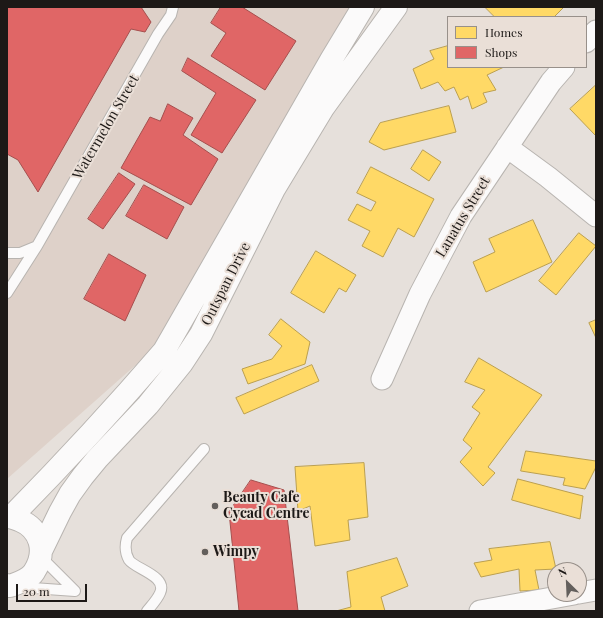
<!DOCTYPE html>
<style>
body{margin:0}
#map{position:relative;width:603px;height:618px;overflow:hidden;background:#e6e0db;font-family:"Playfair Display",serif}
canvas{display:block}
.frame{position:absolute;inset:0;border:8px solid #1d1917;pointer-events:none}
.legend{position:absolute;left:447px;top:16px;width:140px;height:52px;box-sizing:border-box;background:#eadfd7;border:1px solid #98908a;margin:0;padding:5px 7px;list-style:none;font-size:12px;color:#1d1917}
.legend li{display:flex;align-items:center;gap:8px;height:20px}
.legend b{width:20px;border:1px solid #98908a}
.north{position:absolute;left:547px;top:562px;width:40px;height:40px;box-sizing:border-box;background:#eadfd7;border:1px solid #98908a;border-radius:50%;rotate:336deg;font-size:11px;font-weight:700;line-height:16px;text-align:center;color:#1d1917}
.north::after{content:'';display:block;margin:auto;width:14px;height:18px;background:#635f5c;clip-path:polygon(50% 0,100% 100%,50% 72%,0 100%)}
.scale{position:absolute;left:16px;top:584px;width:71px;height:18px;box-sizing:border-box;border:2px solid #1d1917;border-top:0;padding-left:5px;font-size:12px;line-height:14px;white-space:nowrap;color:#1d1917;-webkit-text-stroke:3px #eadfd7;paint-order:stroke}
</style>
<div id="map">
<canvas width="603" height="618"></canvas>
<div class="frame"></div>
<ul class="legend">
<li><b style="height:11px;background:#ffd966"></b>Homes</li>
<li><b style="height:11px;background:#e06666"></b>Shops</li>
</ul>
<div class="north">N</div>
<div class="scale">20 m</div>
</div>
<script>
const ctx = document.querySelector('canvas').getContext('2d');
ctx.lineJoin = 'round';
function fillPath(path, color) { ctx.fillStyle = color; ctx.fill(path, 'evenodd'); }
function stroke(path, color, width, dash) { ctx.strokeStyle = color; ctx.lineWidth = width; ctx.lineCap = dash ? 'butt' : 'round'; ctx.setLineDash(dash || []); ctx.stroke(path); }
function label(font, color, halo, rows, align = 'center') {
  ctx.font = font + ' "Playfair Display",serif'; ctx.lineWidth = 4; ctx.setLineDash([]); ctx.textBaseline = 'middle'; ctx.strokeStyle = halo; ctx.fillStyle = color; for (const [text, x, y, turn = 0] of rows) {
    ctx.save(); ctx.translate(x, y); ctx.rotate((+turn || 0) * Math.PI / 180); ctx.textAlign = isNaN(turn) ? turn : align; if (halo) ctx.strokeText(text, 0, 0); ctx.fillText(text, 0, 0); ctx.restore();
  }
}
const built = new Path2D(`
 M7 7H359L156 347 7 479Z`);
const homes = new Path2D(`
 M485 7H564L554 17H495Z
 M448 46V67H504L487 75 496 90 483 93 487 102 472 109 468 96 460 100 454 87 445 91 438 82 421 89 413 69 434 59 430 51Z
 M596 85V136L570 109Z
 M449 106 456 132 384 150 369 142 380 123Z
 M423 150 441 162 429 181 411 169Z
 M371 167 434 199 414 237 398 228 383 257 362 246 370 231 348 220 357 204 371 211 376 202 357 193Z
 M533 220 552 262 486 292 473 262 495 252 489 239Z
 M579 233 596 246 556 295 539 281Z
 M316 251 356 275 346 292 339 288 324 313 291 293Z
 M281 319 310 342 305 364 248 384 242 369 272 359 282 346 269 335Z
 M596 320V338L589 323Z
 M479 358 542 395 488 467 495 473 483 486 460 462 472 448 463 440 480 413 472 407 485 390 465 382Z
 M312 365 319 381 244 414 236 398Z
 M526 451 596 461V467L585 489 563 485 565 478 521 471Z
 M364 463 368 517 348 520 350 540 315 546 310 506 298 511 295 467Z
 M518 479 583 496 580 519 512 500Z
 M550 542 556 569 535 570 539 590 520 591 519 569 481 577 474 563 492 560 489 549Z
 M397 558 408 586 381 597 385 611H336L351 607 347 572Z`);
const shops = new Path2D(`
 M7 7H141L151 22 145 32 131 29 38 192 18 160 7 154Z
 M221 7H242L296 41 265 90 211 56 226 33 211 23Z
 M188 58 256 100 222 153 191 135 216 93 182 71Z
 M168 104 193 118 183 135 218 159 191 205 121 168 150 117 160 121Z
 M119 173 135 184 103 229 88 219Z
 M144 185 184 207 167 239 126 216Z
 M109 254 146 275 125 321 84 299Z
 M251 480 284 490 298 611H239L229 512Z`);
const service = new Path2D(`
 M7 253H20L37 246 158 34 171 15 173 7
 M7 293 37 246
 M41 557 75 591
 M19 587 75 591
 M147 611C151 606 157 600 160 593 168 576 135 569 129 560 125 553 125 545 127 538L204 449`);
const minor = new Path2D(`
 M586 42 596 31
 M507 147 548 177 596 216
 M382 379 420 294 461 216 551 82 564 67
 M579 593 596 590
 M480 611 574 594`);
const tertiary = new Path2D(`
 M7 517C12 517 15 519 19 520 41 529 47 552 34 572 29 580 18 583 10 586L7 585
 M11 517C64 463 115 408 164 351L331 60 363 7
 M42 549 60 512 70 494 83 476 97 459 148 405 182 363 201 334 274 189 323 108 396 7`);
const markers = [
 [215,506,4,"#635f5c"],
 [205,552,4,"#635f5c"]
];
const streetNames = [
 ["Watermelon Street",106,127,-60],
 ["Lanatus Street",463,217,-59],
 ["Outspan Drive",226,284,-63]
];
const poiNames = [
 ["Beauty Cafe",223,498],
 ["Cycad Centre",223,514],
 ["Wimpy",213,552]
];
fillPath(built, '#ded1c9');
fillPath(homes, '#ffd966');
stroke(homes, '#bb9f4e', 1);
fillPath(shops, '#e06666');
stroke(shops, '#a64f4e', 1);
stroke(service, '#b8b4b0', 12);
stroke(minor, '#b8b4b0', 23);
stroke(tertiary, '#b8b4b0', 24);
stroke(service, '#fbfafa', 10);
stroke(minor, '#fbfafa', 21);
stroke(tertiary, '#fbfafa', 22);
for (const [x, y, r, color] of markers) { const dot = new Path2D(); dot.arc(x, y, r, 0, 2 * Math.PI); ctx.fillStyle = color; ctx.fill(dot); stroke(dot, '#eadfd7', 1.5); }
label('14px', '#1d1917', '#eadfd7', streetNames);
label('bold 14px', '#1d1917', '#eadfd7', poiNames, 'left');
</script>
